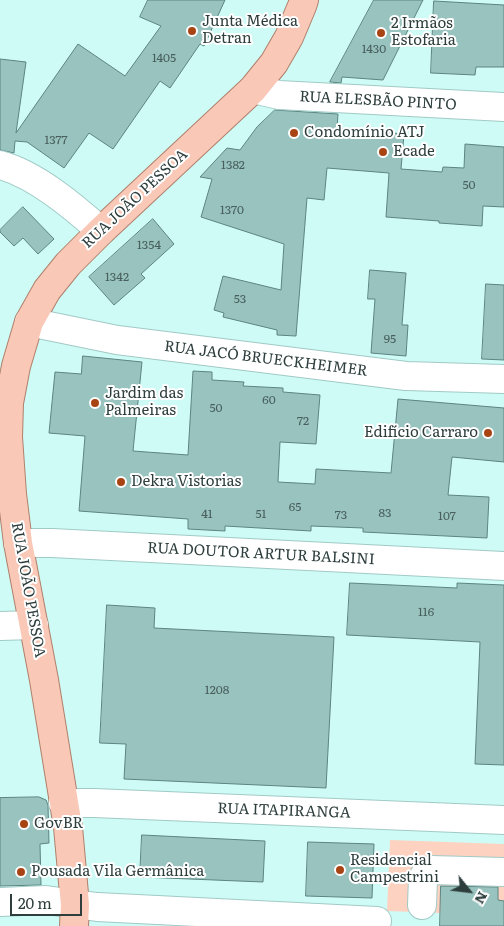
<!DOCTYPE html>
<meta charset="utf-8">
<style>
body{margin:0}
#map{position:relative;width:504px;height:926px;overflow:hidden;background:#cffbf6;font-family:Literata,serif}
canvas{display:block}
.north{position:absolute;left:444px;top:866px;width:50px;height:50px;-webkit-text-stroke:4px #fff;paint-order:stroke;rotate:119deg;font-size:14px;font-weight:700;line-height:20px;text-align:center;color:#2d3e3d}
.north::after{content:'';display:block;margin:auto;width:18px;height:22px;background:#2d3e3d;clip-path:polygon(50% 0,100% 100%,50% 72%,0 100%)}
.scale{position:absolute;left:10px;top:894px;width:72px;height:22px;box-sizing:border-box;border:2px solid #2d3e3d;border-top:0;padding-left:6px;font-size:15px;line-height:18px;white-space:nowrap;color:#2d3e3d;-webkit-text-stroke:4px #fff;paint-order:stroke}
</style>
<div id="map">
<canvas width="504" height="926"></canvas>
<div class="north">N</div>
<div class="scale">20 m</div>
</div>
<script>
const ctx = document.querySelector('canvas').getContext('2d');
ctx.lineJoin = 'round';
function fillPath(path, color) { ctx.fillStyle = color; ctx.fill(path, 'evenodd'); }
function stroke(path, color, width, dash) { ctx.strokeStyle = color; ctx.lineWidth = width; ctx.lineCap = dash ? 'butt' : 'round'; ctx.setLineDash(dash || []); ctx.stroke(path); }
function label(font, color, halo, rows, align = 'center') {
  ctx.font = font + ' Literata,serif'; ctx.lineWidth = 4; ctx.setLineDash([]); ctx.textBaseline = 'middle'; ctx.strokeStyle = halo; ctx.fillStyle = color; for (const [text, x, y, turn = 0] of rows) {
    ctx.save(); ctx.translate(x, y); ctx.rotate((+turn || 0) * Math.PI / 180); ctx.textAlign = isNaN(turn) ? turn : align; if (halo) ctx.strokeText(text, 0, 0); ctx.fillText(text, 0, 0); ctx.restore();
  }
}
const green = new Path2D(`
 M390 840 504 844V926L440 913 387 911Z`);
const building = new Path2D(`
 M148 0H225L204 46 200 44 170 88 160 81 113 149 89 133 64 168 27 142 15 141 14 153 0 150V59L26 62 16 133 78 44 125 76 161 26 140 17Z
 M374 0H423L383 80 342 77 341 83 330 82Z
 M434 1 504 5V67H476L475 75 431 73Z
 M275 110 338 114 337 128 404 134 401 169 442 172 443 167 464 168 465 144 504 147V207L483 206 482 226 439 223V221L386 217 389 173 327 168 324 200 307 198 296 336 277 335V330L223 317 224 313 214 310 223 276 281 290 284 244 201 217 212 179 200 177 227 148 240 150 257 127Z
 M23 207 54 239 38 254 23 238 14 246 0 232V230Z
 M153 219 174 244 141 274 145 278 114 305 89 277Z
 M370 270 406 273 402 325H408L406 356 371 353 375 299H368Z
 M486 284 504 285V360L482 359Z
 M83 356 142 362 133 451 188 455 193 371 212 372V380L244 382 243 386 283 388V392L320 395 316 444 280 442 278 482 315 484 316 469 391 473 398 399 504 408V462L452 457 448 495 489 497 487 538 363 532V528L311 526V531L225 526V531L188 529V519L79 511 85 436 49 433 55 372 81 374Z
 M350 583 457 588V583L504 585V765L475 764 480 642 347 635Z
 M107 605 155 608 154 628 334 637 326 788 124 779 126 744 100 743Z
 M39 797 46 800 48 805 49 843 40 844 41 885 0 886V798Z
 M142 835 265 841 263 882 140 877Z
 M308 842 374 844 372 898 306 896Z
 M441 886 498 887V900L504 901V926H440Z`);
const minor = new Path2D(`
 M253 89 279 95 504 107
 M0 165C35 174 74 207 101 231
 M29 322 117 340 406 376 504 379
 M18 543H52L504 566
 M0 626 34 625
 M63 803H94L504 820
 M0 902 46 900 97 907 377 921
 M422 905 423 878 427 871 431 870 504 872`);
const major = new Path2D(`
 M74 926 75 905 68 827 44 680 18 543 12 494 8 437 9 403 16 366 29 322 47 290 68 264 101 231 253 89 274 63 289 37 302 6 304 0`);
const markers = [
 [192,31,5,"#a84314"],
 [381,33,5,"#a84314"],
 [294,133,5,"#a84314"],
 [383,152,5,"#a84314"],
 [95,403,5,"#a84314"],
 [488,433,5,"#a84314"],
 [121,482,5,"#a84314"],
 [24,824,5,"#a84314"],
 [340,870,5,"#a84314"],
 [21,872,5,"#a84314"]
];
const numberNames = [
 ["1430",374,49],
 ["1405",164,58],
 ["1377",56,140],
 ["1382",233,165],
 ["50",469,185],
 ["1370",232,210],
 ["1354",149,245],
 ["1342",117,277],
 ["53",240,299],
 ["95",390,339],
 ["60",269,400],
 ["50",216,408],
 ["72",303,421],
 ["65",295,507],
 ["83",385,513],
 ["41",207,514],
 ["51",261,514],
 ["73",341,515],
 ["107",447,516],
 ["116",426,612],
 ["1208",217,690]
];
const poiNames = [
 ["Junta Médica",202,22],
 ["Detran",202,39],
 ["2 Irmãos",391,24],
 ["Estofaria",391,41],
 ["Condomínio ATJ",304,133],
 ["Ecade",393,152],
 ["Jardim das",105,394],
 ["Palmeiras",105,411],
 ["Edifício Carraro",478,433,"right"],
 ["Dekra Vistorias",131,482],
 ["GovBR",34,824],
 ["Residencial",350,861],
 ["Campestrini",350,878],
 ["Pousada Vila Germânica",31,872]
];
const streetNames = [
 ["RUA ELESBÃO PINTO",378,101,3],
 ["RUA JOÃO PESSOA",135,199,-43],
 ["RUA JACÓ BRUECKHEIMER",266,359,7],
 ["RUA DOUTOR ARTUR BALSINI",261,554,3],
 ["RUA JOÃO PESSOA",28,590,80],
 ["RUA ITAPIRANGA",284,811,2]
];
fillPath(green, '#fed2c1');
fillPath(building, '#99c3bf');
stroke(building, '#5c8480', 1);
stroke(minor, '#a0cac6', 30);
stroke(major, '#af806c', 30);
stroke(minor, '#fff', 28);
stroke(major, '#f9c8b6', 28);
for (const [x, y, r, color] of markers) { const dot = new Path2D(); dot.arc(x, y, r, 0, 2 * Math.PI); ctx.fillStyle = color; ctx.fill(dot); stroke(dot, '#fff', 2); }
label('12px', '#485f5e', null, numberNames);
label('15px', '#2d3e3d', '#fff', poiNames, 'left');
label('15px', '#2d3e3d', '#fff', streetNames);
</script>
